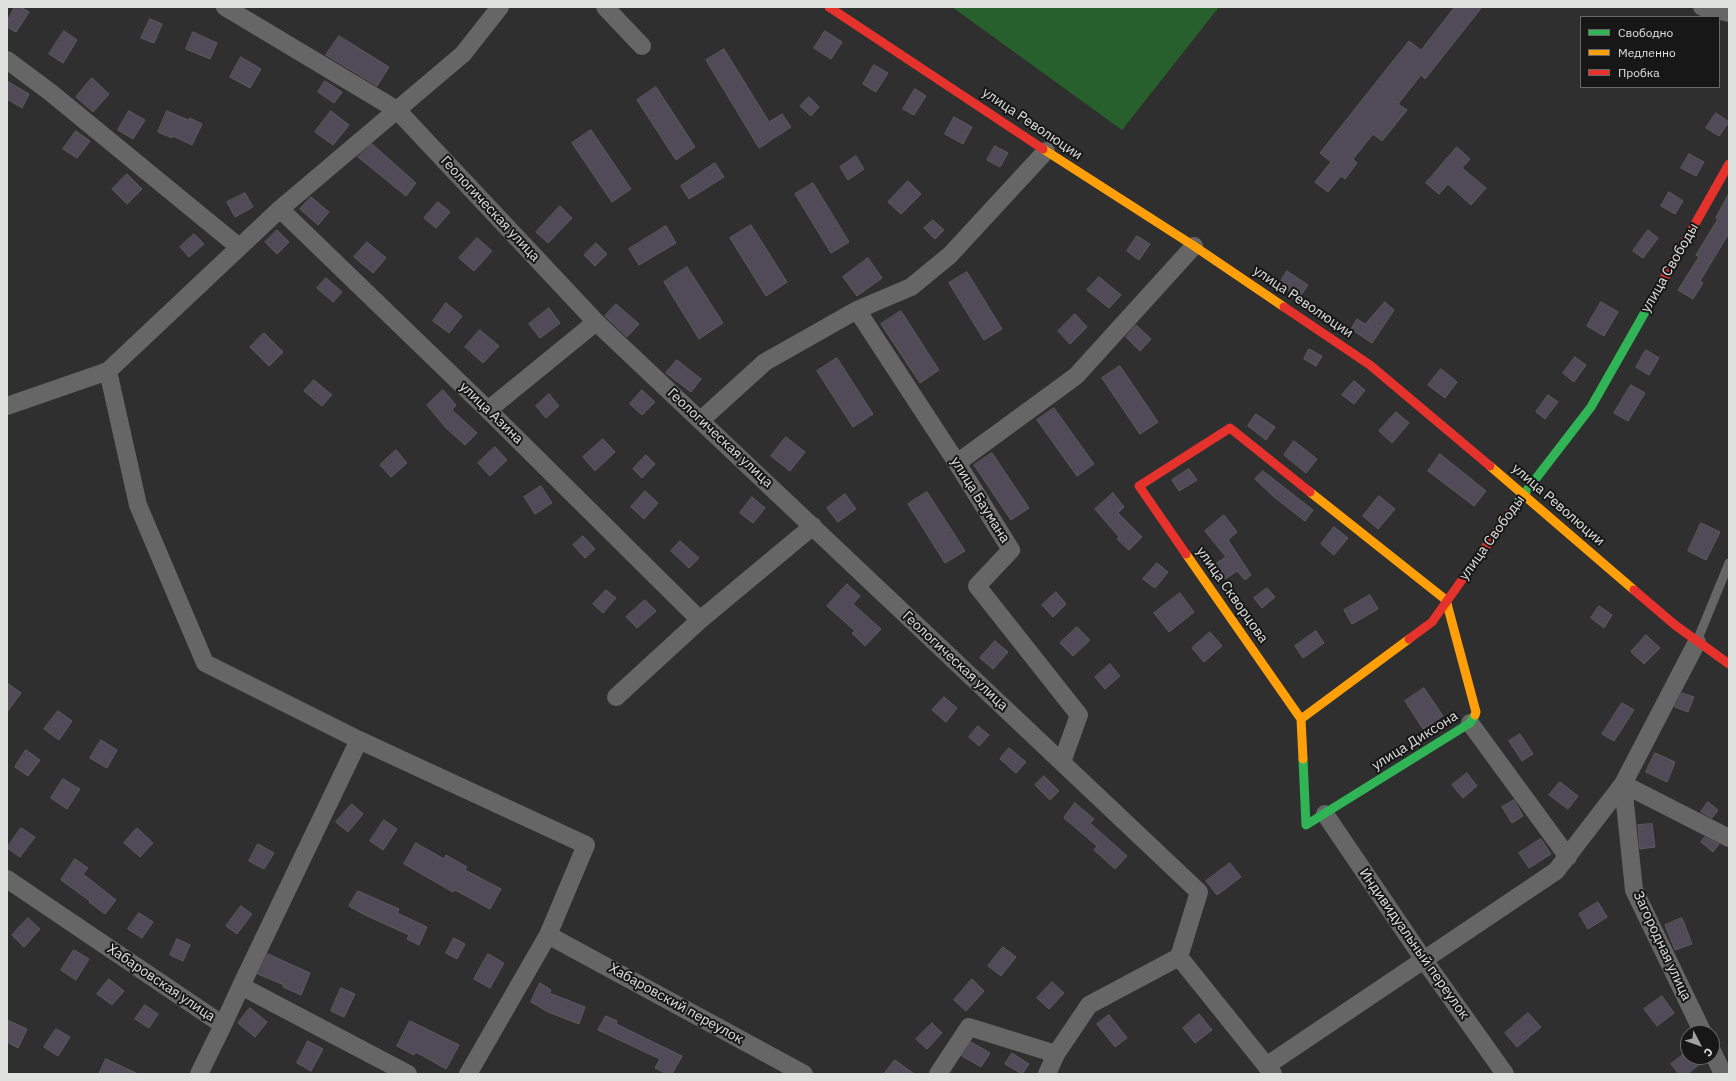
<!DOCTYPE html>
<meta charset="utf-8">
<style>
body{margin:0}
#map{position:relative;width:1736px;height:1081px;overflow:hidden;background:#2e2f2e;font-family:"IBM Plex Sans",sans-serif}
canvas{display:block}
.frame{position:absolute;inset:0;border:8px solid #e0e2e0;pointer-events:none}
.legend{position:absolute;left:1580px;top:16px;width:140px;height:72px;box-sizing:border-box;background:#161716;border:1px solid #676867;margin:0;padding:5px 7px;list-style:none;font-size:12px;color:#e0e2e0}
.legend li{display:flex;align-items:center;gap:8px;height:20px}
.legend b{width:20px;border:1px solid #676867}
.north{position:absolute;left:1680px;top:1025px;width:40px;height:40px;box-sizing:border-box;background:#161716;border:1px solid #676867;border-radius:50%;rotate:131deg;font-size:11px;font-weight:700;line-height:16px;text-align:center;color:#e0e2e0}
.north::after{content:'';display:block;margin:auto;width:14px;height:18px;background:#a2a3a2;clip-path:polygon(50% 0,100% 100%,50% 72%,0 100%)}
</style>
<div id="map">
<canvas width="1736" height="1081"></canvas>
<div class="frame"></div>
<ul class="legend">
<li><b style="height:5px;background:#30b455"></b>Свободно</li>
<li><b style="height:5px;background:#ff9f0a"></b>Медленно</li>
<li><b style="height:5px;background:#e5322d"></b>Пробка</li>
</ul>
<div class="north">С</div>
</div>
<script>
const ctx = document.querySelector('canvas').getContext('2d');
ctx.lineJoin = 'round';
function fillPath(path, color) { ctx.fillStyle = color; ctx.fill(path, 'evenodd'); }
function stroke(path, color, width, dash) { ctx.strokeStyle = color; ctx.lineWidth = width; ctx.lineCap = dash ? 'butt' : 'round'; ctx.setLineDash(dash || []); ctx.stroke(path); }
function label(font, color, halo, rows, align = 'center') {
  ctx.font = font + ' "IBM Plex Sans",sans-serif'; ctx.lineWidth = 4; ctx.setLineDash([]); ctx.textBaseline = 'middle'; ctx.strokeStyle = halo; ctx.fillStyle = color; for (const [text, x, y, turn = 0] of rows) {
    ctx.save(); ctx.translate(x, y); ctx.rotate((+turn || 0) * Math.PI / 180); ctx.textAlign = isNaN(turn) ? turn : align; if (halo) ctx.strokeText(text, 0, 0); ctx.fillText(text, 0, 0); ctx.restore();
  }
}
const green = new Path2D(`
 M952 7H1219L1122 130Z`);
const building = new Path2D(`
 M15 7H21L29 12 16 32 7 27V21Z
 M1455 7H1482L1425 79 1421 75 1398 104 1407 110 1382 141 1373 134 1353 159 1357 163 1345 179 1341 176 1328 192 1315 182 1331 162 1320 153 1409 41 1421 50Z
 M150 19 162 24 154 43 141 38Z
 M64 31 77 40 63 63 49 54Z
 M825 31 842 42 831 59 814 48Z
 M193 32 217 43 210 59 186 49Z
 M339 36 389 67 377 86 326 55Z
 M724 49 769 122 782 114 791 127 759 148 706 60Z
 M241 57 261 69 250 88 230 77Z
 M874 65 888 73 876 92 863 84Z
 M92 78 109 94 93 112 76 97Z
 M7 81 29 94 22 108 7 99Z
 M325 81 342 92 334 103 318 92Z
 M656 87 695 147 676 160 637 100Z
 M915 89 926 96 914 115 903 109Z
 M809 97 819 107 811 116 800 106Z
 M129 111 145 120 133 139 118 130Z
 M167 111 188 120 190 118 202 124 192 145 173 136 172 138 158 132Z
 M331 111 349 125 333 145 315 132Z
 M1716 113 1729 122 1719 136 1706 128Z
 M954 117 972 127 963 144 945 134Z
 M591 130 631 189 612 202 572 143Z
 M76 131 90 141 77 158 63 149Z
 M372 144 416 183 406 196 358 157Z
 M995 146 1008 153 1000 167 987 160Z
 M1457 147 1470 159 1462 168 1486 188 1471 205 1448 184 1439 194 1426 183Z
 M1689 154 1704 162 1696 176 1681 168Z
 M856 156 864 169 848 180 840 167Z
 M715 163 724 177 689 199 681 186Z
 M127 174 142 189 127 204 112 189Z
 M908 181 921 194 901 214 888 202Z
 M813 183 849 242 831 253 795 194Z
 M1669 192 1683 201 1675 214 1661 206Z
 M245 193 253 207 235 217 227 202Z
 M1729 194V233L1700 281 1703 283 1693 299 1678 290 1699 257 1696 255 1718 219 1716 218Z
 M311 197 329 212 318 225 300 209Z
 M438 202 450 212 436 228 424 218Z
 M560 206 572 218 548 243 536 232Z
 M933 220 944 230 935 239 924 228Z
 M751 225 787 282 766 296 730 238Z
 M666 226 676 243 639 265 629 249Z
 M277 230 289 242 277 254 265 242Z
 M1648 230 1658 238 1643 258 1633 251Z
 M194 234 204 244 189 257 180 247Z
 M1137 236 1150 244 1139 260 1127 251Z
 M477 238 492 251 474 271 459 258Z
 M367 242 386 258 373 273 354 257Z
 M596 243 607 254 595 266 584 255Z
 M868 258 882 278 857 296 843 277Z
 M687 267 723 323 699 339 664 282Z
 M1287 271 1308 285 1299 298 1279 284Z
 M967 272 1002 329 984 340 949 283Z
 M1099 277 1121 295 1109 308 1087 290Z
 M326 278 342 292 333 302 317 288Z
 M1385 302 1394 310 1372 343 1351 329 1357 319 1365 324Z
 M1601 302 1618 312 1604 336 1587 326Z
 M446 303 462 316 449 333 433 321Z
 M616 304 639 324 627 337 605 316Z
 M549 308 560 323 540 338 529 324Z
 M901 311 939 370 920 383 881 324Z
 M1075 314 1087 327 1070 344 1058 331Z
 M1136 325 1151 339 1140 351 1126 337Z
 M480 330 499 346 483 363 465 347Z
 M264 333 283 352 269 366 250 347Z
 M1309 349 1322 356 1316 366 1304 359Z
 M1646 350 1659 358 1649 375 1636 367Z
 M1575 357 1586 365 1574 382 1563 373Z
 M837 358 873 414 853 427 817 371Z
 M677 360 701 379 691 392 666 373Z
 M1120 366 1158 422 1140 434 1102 378Z
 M1441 369 1457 382 1445 398 1428 385Z
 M314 380 332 395 322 406 304 391Z
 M1354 381 1365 390 1354 404 1342 395Z
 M1631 385 1645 393 1628 421 1614 413Z
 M443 390 456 405 452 410 477 433 465 445 446 428 427 405Z
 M642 390 655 402 642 415 630 404Z
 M549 394 559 406 546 418 536 406Z
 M1548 395 1558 402 1545 419 1536 412Z
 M1054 408 1094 464 1077 476 1037 420Z
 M1396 412 1409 423 1392 443 1379 431Z
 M1256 414 1275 427 1266 440 1248 426Z
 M786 437 805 452 790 471 771 456Z
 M603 439 615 452 595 471 583 457Z
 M1294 441 1317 459 1306 473 1284 455Z
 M495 447 507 460 490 476 478 463Z
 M396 450 407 463 391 477 380 465Z
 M992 453 1029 508 1011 520 974 465Z
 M1440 454 1486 491 1474 506 1428 471Z
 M646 455 655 464 642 478 633 469Z
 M1189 469 1197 480 1179 491 1172 480Z
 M1263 471 1313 510 1305 521 1274 497 1255 479Z
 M541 486 552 503 535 514 524 497Z
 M645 491 658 503 644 519 631 507Z
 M927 492 965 551 945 563 908 504Z
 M1113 493 1124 507 1118 513 1142 537 1129 550 1117 539 1119 537 1095 509Z
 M845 494 856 509 838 522 827 508Z
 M1379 496 1395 509 1378 529 1363 516Z
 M752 497 765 508 753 523 740 513Z
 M1224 515 1237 532 1228 540 1251 575 1245 580 1237 571 1225 579 1215 564 1226 557 1205 531Z
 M1701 523 1720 532 1706 560 1688 551Z
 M1334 527 1348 538 1334 555 1321 544Z
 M583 536 595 549 585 558 573 545Z
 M680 541 699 558 689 568 671 551Z
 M1157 563 1168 572 1155 588 1143 579Z
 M847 584 860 596 853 604 881 629 865 646 852 633 855 631 827 606Z
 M1267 588 1275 597 1262 608 1254 598Z
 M606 590 616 598 603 613 593 604Z
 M1056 592 1066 604 1053 617 1042 605Z
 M1180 593 1194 612 1169 632 1154 613Z
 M1370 595 1378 609 1352 624 1344 610Z
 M645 600 656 611 637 628 626 617Z
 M1599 606 1612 615 1604 628 1591 618Z
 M1077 627 1090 640 1073 656 1060 643Z
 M1316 631 1324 643 1303 658 1295 646Z
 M1210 632 1222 646 1204 662 1192 648Z
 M1646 635 1660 648 1644 664 1631 652Z
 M995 641 1008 652 993 669 980 658Z
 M1110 664 1120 676 1105 689 1095 677Z
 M7 683 21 693 7 712Z
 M1424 688 1443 716 1423 729 1405 701Z
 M1682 693 1694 697 1688 712 1675 707Z
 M944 697 957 708 946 722 932 710Z
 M1622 703 1634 710 1614 741 1602 734Z
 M58 711 72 721 59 740 44 729Z
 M978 726 989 735 979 746 969 737Z
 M1520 734 1533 754 1522 761 1509 741Z
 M101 740 117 750 107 768 90 758Z
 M1009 748 1026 762 1016 773 1000 759Z
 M26 750 40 760 28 776 15 767Z
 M1655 753 1675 762 1667 782 1646 772Z
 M1467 773 1477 786 1463 798 1452 785Z
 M1044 776 1059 791 1050 800 1035 785Z
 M63 779 80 789 67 809 51 798Z
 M1560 782 1578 796 1568 809 1549 795Z
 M1514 800 1523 816 1512 823 1502 807Z
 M1708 802 1718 810 1712 818 1701 812Z
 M1075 803 1094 819 1090 823 1127 856 1115 869 1094 850 1097 846 1064 818Z
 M352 804 363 814 348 832 336 822Z
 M384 820 397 829 383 850 370 841Z
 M1652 824 1655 847 1640 849 1638 825Z
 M21 828 35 837 20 857 7 848Z
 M137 828 153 843 140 857 124 843Z
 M1705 837 1719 844 1713 852 1701 842Z
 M1541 839 1551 854 1529 868 1519 853Z
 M416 843 444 859 446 855 467 867 465 870 501 889 490 909 455 890 453 892 404 864Z
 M258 844 274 853 264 869 249 861Z
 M75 859 88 868 83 874 116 900 105 914 89 902 90 901 61 880Z
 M1230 863 1241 877 1217 895 1206 881Z
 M358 891 399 909 397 913 427 927 419 945 407 939 409 935 365 915 349 906Z
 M1598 902 1607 917 1588 929 1579 914Z
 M241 906 252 914 237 934 226 926Z
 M139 913 153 922 142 938 128 929Z
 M28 918 40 929 24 947 12 935Z
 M1682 918 1692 944 1675 950 1665 925Z
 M454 938 465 944 457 959 446 953Z
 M177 939 190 945 183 961 170 955Z
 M1003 947 1016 957 1001 976 988 966Z
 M74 950 89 959 76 980 61 970Z
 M268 954 310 973 301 995 283 987 284 985 258 974Z
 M488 954 504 963 490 988 474 979Z
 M109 979 124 991 112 1005 97 994Z
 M972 979 984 991 966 1011 954 1000Z
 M1052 982 1064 993 1049 1009 1037 998Z
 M540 983 551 990 549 993 585 1007 579 1024 548 1012 531 1002Z
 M341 988 355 994 344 1017 331 1011Z
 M1662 996 1674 1013 1657 1026 1644 1009Z
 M145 1005 158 1014 149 1028 135 1019Z
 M250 1008 267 1022 255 1037 238 1023Z
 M1528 1013 1541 1027 1517 1047 1505 1033Z
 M1199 1014 1212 1030 1195 1043 1183 1028Z
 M1109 1015 1127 1038 1115 1047 1097 1024Z
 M606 1016 617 1021 616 1024 682 1056 672 1074H667L655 1068 660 1059 598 1030Z
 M7 1020 27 1029 18 1048 7 1042Z
 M410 1021 459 1045 446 1069 416 1052 414 1055 397 1046Z
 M932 1023 942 1033 927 1049 916 1039Z
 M56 1029 70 1037 58 1056 44 1047Z
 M308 1041 323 1049 311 1071 297 1063Z
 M971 1042 990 1053 981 1067 962 1056Z
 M1688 1051V1057H1703L1705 1060 1687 1074H1679L1671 1064Z
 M1012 1053 1029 1064 1022 1074 1005 1064Z
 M106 1059 138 1074H99Z
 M895 1060 914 1074H884Z`);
const lane = new Path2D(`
 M1697 641 1729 563`);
const street = new Path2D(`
 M225 7 397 110 596 322 1199 892 1179 957 1273 1074
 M605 7 642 46
 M1702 7 1729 13
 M7 60 50 92 239 247
 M280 209 488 410 700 620
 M857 310 957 463 1011 550 977 586 1079 715 1062 762
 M108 371 138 505 205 663 359 740
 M7 406 108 371 280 209 463 54 500 7
 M488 410 596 322
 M701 420 765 362 857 310 911 287 950 255 1046 151
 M957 463 1076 376 1194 246
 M616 697 700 620 813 526
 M1470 723 1568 857
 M1623 784 1634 890 1703 1033
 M1623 784 1729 838
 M1325 814 1424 960 1505 1074
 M7 879 223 1025 241 986 408 1074
 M548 935 804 1074
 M241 986 359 740 586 845 548 935 468 1074
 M1712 1051 1723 1074
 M1056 1054 1089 1005 1179 957
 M1266 1066 1556 871 1623 784 1697 642
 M199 1074 223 1025
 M938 1074 969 1027 1056 1054 1047 1074`);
const fast = new Path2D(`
 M1514 507 1591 407 1653 298
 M1303 759 1306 825 1470 723 1475 715`);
const slow = new Path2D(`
 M1043 149 1194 246 1284 307
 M1490 466 1634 590
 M1310 492 1446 600 1476 712 1475 715
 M1186 554 1301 719
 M1303 759 1301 719 1409 639`);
const jam = new Path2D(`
 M829 7 1043 149
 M1653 298 1729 164
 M1284 307 1370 365 1490 466
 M1186 554 1139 486 1230 428 1310 492
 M1634 590 1675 625 1729 664
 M1409 639 1432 622 1514 507`);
const streetNames = [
 ["улица Революции",1032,124,34],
 ["Геологическая улица",490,209,47],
 ["улица Свободы",1670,268,-60],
 ["улица Революции",1303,302,34],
 ["улица Азина",491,413,44],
 ["Геологическая улица",720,438,43],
 ["улица Баумана",980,500,58],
 ["улица Революции",1558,505,41],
 ["улица Свободы",1492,538,-54],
 ["улица Скворцова",1232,595,55],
 ["Геологическая улица",955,661,43],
 ["улица Диксона",1415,741,-32],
 ["Индивидуальный переулок",1414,944,55],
 ["Загородная улица",1662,946,65],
 ["Хабаровская улица",161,983,34],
 ["Хабаровский переулок",676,1004,29]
];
fillPath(green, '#28602d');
fillPath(building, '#504a59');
stroke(building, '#5c5c5d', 1);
stroke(lane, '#656665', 9);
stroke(street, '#656665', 18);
stroke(fast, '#30b455', 9);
stroke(slow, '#ff9f0a', 9);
stroke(jam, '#e5322d', 9);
label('14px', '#e0e2e0', '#161716', streetNames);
</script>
